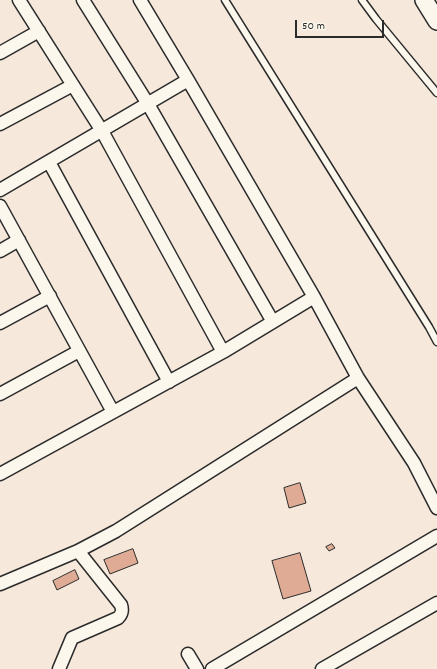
<!DOCTYPE html>
<style>
body{margin:0}
#map{position:relative;width:437px;height:669px;overflow:hidden;background:#f6e8db;font-family:Dekko,sans-serif}
canvas{display:block}
.scale{position:absolute;left:295px;top:20px;width:89px;height:18px;box-sizing:border-box;border:2px solid #2b2b2b;border-top:0;padding-left:5px;font-size:12px;line-height:14px;white-space:nowrap;color:#2b2b2b;-webkit-text-stroke:3px #fbf7ec;paint-order:stroke}
</style>
<div id="map">
<canvas width="437" height="669"></canvas>
<div class="scale">50 m</div>
</div>
<script>
const ctx = document.querySelector('canvas').getContext('2d');
ctx.lineJoin = 'round';
function fillPath(path, color) { ctx.fillStyle = color; ctx.fill(path, 'evenodd'); }
function stroke(path, color, width, dash) { ctx.strokeStyle = color; ctx.lineWidth = width; ctx.lineCap = dash ? 'butt' : 'round'; ctx.setLineDash(dash || []); ctx.stroke(path); }
const building = new Path2D(`
 M300 483 306 503 289 508 284 488Z
 M332 544 335 548 329 551 326 547Z
 M133 549 138 563 110 574 104 560Z
 M300 553 311 591 283 599 272 561Z
 M75 570 79 579 57 590 53 581Z`);
const lane = new Path2D(`
 M225 0 429 327 437 342
 M362 0 376 19 437 93`);
const street = new Path2D(`
 M19 0 102 131 223 352
 M83 0 148 104 273 322
 M140 0 188 80 314 297 358 378 414 463 437 508
 M0 53 39 31
 M0 124 73 85
 M49 162 169 382
 M0 190 188 80
 M0 206 113 412
 M0 251 19 240
 M0 323 50 296
 M0 394 79 351
 M0 474 223 352 314 297
 M0 584 78 551 116 531 358 378
 M188 654 197 669
 M59 669 72 638 118 618C122 614 123 611 121 605L78 551
 M212 669 437 536
 M322 669 437 603`);
const secondary = new Path2D(`
 M424 0 437 21`);
fillPath(building, '#e0ab95');
stroke(building, '#2b2b2b', 1);
stroke(lane, '#2b2b2b', 9);
stroke(street, '#2b2b2b', 15);
stroke(secondary, '#2b2b2b', 20);
stroke(lane, '#fbf7ec', 6);
stroke(street, '#fbf7ec', 12);
stroke(secondary, '#fbf7ec', 17);
</script>
